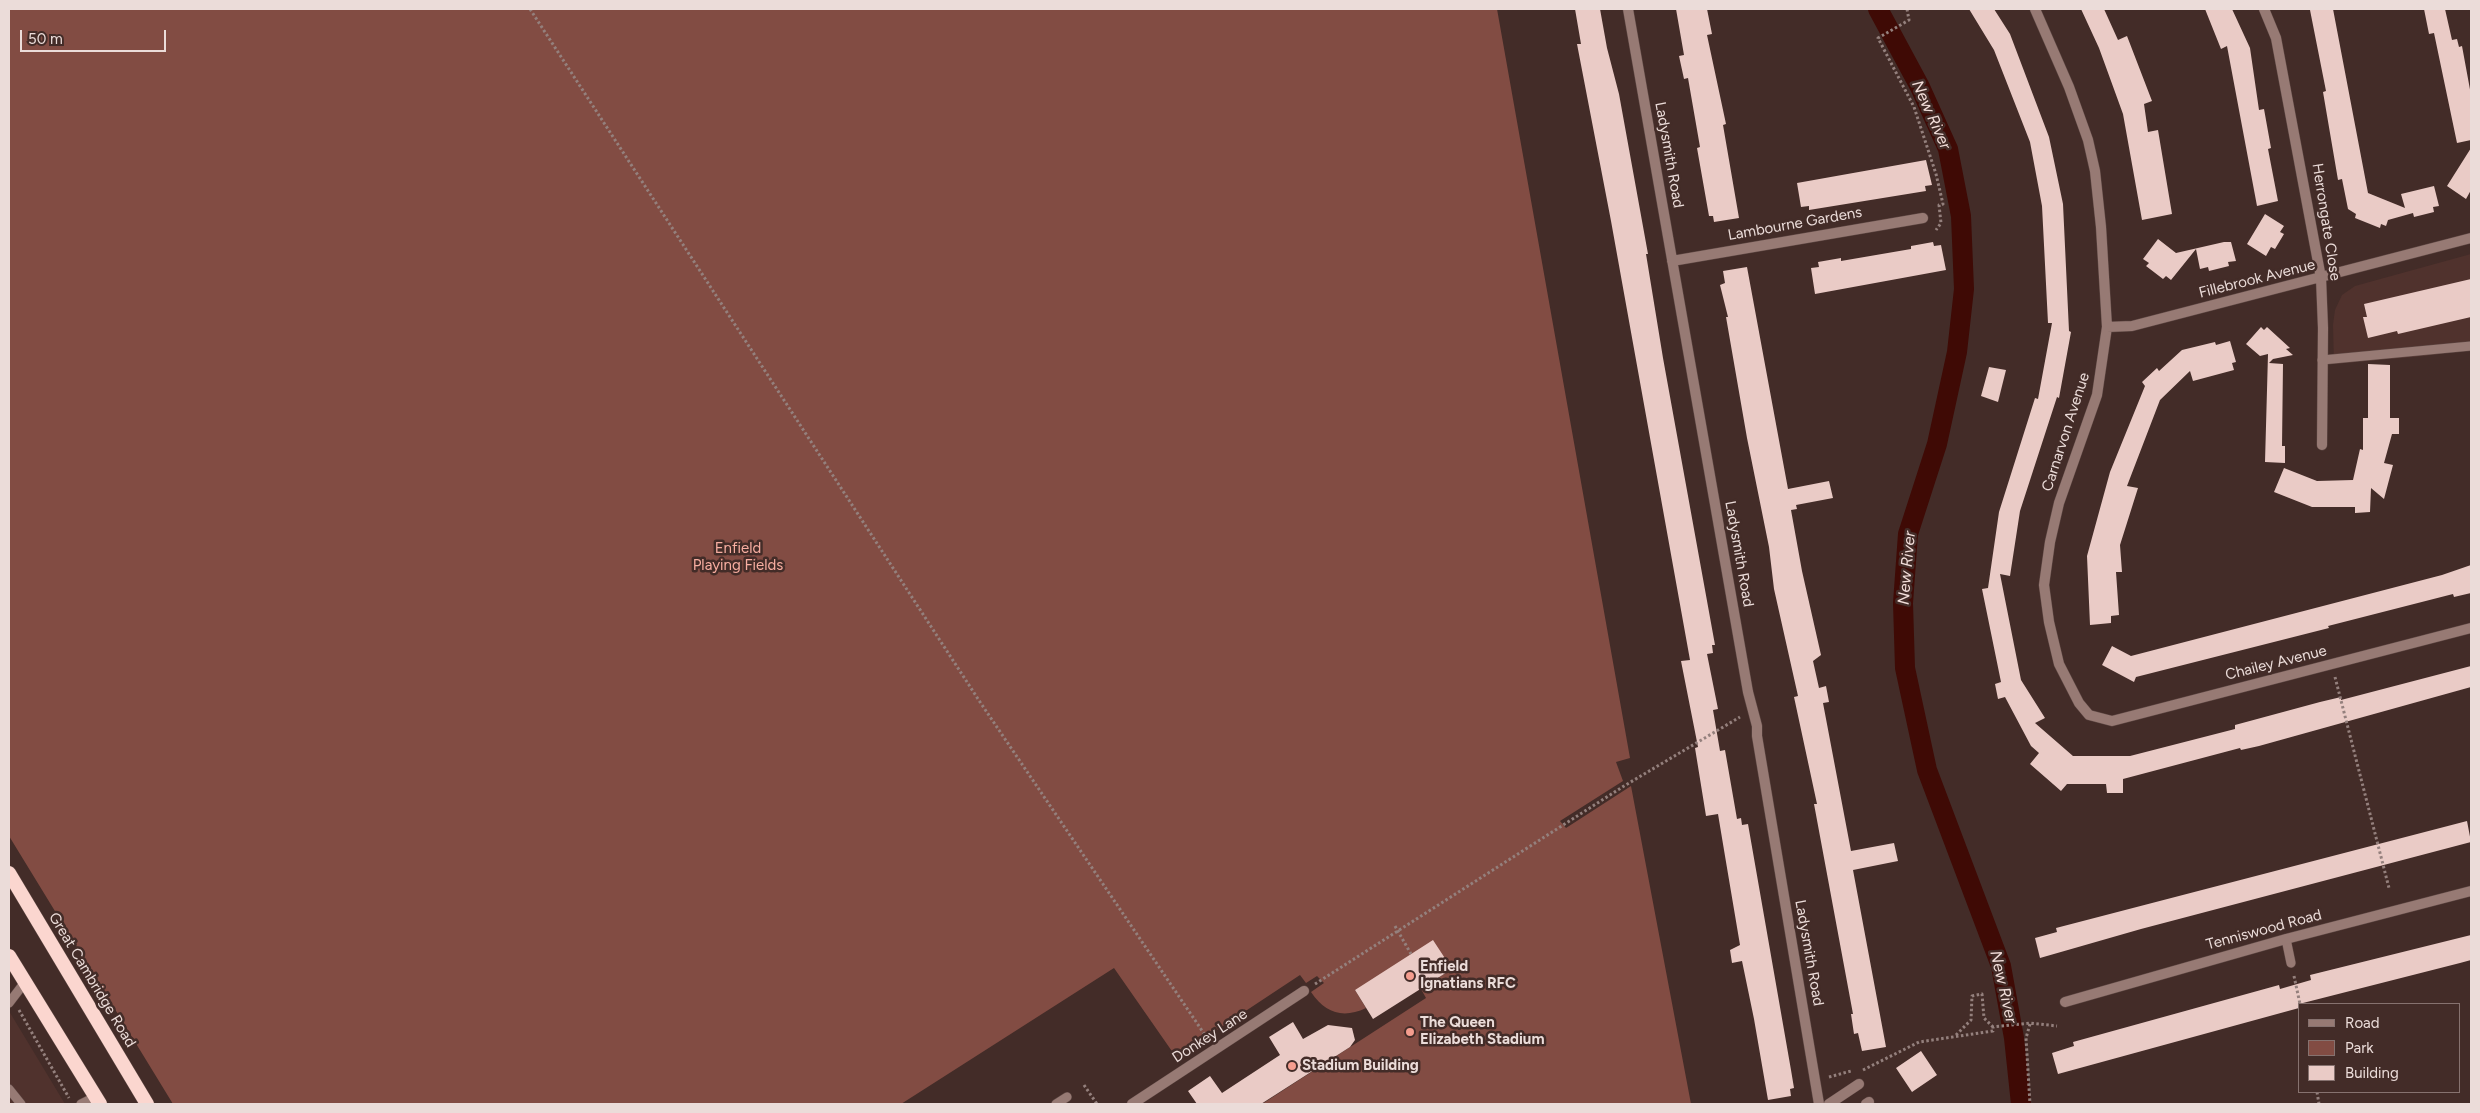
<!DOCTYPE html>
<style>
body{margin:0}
#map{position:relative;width:2480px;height:1113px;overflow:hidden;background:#432c28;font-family:Figtree,sans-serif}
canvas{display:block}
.frame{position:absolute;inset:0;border:10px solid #ebdcd9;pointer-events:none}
.legend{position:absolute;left:2298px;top:1003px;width:162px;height:90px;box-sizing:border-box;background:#432c28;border:1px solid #86726f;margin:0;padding:6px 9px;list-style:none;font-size:15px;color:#ebdcd9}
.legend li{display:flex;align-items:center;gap:10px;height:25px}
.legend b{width:25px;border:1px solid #86726f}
.scale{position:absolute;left:20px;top:30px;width:146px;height:22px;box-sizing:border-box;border:2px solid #ebdcd9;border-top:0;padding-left:6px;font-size:15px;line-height:18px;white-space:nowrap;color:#ebdcd9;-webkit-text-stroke:4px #432c28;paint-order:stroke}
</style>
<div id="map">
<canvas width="2480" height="1113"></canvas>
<div class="frame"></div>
<ul class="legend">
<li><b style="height:6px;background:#977a74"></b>Road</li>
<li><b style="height:14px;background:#824c43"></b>Park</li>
<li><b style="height:14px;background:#eacbc6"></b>Building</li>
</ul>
<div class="scale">50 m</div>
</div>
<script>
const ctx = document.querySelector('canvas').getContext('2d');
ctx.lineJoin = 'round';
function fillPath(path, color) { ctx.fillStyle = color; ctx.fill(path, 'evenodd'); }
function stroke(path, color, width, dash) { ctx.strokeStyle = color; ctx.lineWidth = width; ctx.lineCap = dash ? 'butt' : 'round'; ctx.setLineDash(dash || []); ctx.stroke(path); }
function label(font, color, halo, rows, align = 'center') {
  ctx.font = font + ' Figtree,sans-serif'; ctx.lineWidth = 5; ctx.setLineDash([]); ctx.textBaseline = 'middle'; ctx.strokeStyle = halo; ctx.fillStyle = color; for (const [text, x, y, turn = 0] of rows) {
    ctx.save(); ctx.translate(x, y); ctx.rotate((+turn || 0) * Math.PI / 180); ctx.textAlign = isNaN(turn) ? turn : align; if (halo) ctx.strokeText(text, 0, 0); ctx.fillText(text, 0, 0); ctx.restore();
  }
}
const built = new Path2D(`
 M2471 254V349L2425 356 2334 364 2333 325 2335 310 2342 295 2355 286Z
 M9 1011 65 1104H9Z`);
const green = new Path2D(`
 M9 9H1497L1630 758 1616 762 1623 781 1560 821 1566 828 1631 786 1691 1104H1262L1426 998 1421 989 1452 969 1355 990 1366 1008C1343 1019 1325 1013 1311 992L1324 983 1317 976 1306 983 1300 975 1176 1057 1114 968 901 1104H173L9 836Z`);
const canal = new Path2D(`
 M1878 9 1920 87 1948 149 1961 216 1964 289 1957 352 1937 444 1908 534 1903 603 1905 668 1927 770 2001 966 2014 1038 2021 1104`);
const building = new Path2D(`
 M1575 9H1600L1607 48 1619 94 1648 254H1646L1663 358 1715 645H1712L1713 653 1707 654 1718 709 1713 710 1720 751 1725 750 1737 819 1741 818 1742 825 1748 824 1791 1070 1794 1088 1790 1089 1791 1096 1768 1100 1754 1019 1742 961 1732 963 1730 950 1740 945 1725 856 1718 814 1706 816 1695 748 1698 747 1681 661 1690 660 1611 221 1577 44H1581Z
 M1676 9H1707L1712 34 1707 35 1726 124 1723 125 1739 218 1714 222 1713 216H1709L1697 148 1700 147 1688 78 1684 79 1679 56 1684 55Z
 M1969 9H1994L2010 34 2049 137 2063 204 2069 331 2071 332 2059 398 2057 397 2020 511 2010 576 2000 574 2021 680 2045 718 2035 723 2073 756H2130L2235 729V725L2320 702 2341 697V700L2471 666V687L2259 746 2241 750 2240 748 2123 779V793H2107L2106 784H2067L2061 791 2030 764 2039 753 2031 746 2005 697 1998 699 1995 684 2001 682 1982 589 1988 588 1999 512 2035 398 2038 399 2052 323H2048L2042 206 2030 142 1994 50Z
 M2081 9H2104L2118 40 2127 36 2152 101 2144 104 2148 132 2158 130 2172 214 2142 220 2123 114 2099 48Z
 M2205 9H2232L2250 48 2259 110 2264 109 2271 148 2268 149 2278 201 2257 206 2227 46 2221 49Z
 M2319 9H2333L2368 193 2405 208 2401 194 2434 186 2439 206 2433 207 2434 212 2414 217 2413 213 2388 220 2386 226 2381 224 2380 228 2355 218 2356 214 2348 209 2342 179 2338 180 2323 92 2326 91 2310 10Z
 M2424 9H2445L2452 40 2457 39 2459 47 2462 46 2471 95V140L2457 143 2434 33 2429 34Z
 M2471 148V190L2466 199 2447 186Z
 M1926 160 1932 185 1925 186 1926 191 1809 210V206L1801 207 1797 183Z
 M2265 214 2284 226 2280 232 2284 234 2275 249 2271 247 2266 256 2247 244Z
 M2158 239 2176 253 2224 242H2231L2236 261 2228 262 2229 266 2209 271 2208 267 2200 269 2196 249 2171 280 2166 276 2163 279 2146 266 2149 263 2143 259Z
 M1933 242 1934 246 1941 245 1946 270 1815 294 1811 268 1819 267 1818 262 1841 258V261L1911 249V246Z
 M1747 267 1788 489 1829 481 1833 498 1796 505 1797 509 1791 510 1802 571 1821 655 1813 661 1819 688 1826 686 1829 702 1823 703 1851 851 1894 843 1898 861 1853 870 1886 1047 1862 1051 1858 1033 1854 1034 1851 1014H1853L1814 804H1817L1794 697 1798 696 1774 589 1769 547 1747 438 1726 317H1728L1720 285 1725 283 1723 271Z
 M2471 279V317L2398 334 2397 331 2368 338 2363 317H2367L2364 304Z
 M2261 327 2264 330 2267 327 2290 348 2286 349 2293 355 2273 359 2269 363 2283 364 2282 446H2285V463L2265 462 2268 354 2260 356 2246 344Z
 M2230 341 2236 362 2232 363 2234 370 2193 381 2190 371 2160 400 2127 486 2138 488 2120 545 2122 572H2116L2119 615 2111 616V623L2090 625 2087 556 2110 472 2145 386 2142 382 2157 368 2159 371 2182 350 2215 342 2216 345Z
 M2368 364 2390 365V418H2399V434H2392L2384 463 2393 465 2384 499 2371 488 2370 512 2355 513V507H2312L2274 492 2284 468 2317 481 2353 480 2360 449 2363 450V418H2368Z
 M1989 367 2006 370 1998 402 1981 396Z
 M2471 565V593L2454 597 2453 594 2328 626 2329 628 2136 677 2134 682 2102 665 2112 646 2131 656 2442 575Z
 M2467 821 2471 842 2141 929 2040 958 2035 938 2057 932 2056 928Z
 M2471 935V960L2460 963 2299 1004V1008L2058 1074 2052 1053 2074 1046 2073 1042 2279 985 2280 989 2311 980 2310 975Z
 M1433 940 1452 969 1373 1019 1355 990Z
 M1293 1022 1303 1039 1328 1025 1352 1028 1355 1040 1350 1047 1261 1104H1197L1188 1091 1210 1076 1222 1093 1280 1055 1269 1037Z
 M1921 1051 1937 1075 1912 1092 1896 1068Z`);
const path = new Path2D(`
 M530 9 980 702 1207 1038
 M1907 9 1909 20 1878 38 1914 107 1936 174 1943 204 1939 205 1941 223 1936 230
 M2335 677 2389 888
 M1395 926 1411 954
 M2294 976 2300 1004
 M1315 984 1624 786 1740 717
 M19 1010 69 1098
 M2030 1024 2026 1038 2030 1104
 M1956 1035 1971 1020 1972 996 1982 994 1984 1018 1993 1027
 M1863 1070 1919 1042 1993 1031V1027L2030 1023 2057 1026
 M1829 1077 1851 1071
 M1084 1085 1097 1104
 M2317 1092 2319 1104`);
const service = new Path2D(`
 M2322 360 2471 346
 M2286 939 2291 963
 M9 1003 25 982
 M9 1089 21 1104
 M81 1104 95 1097
 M1056 1104 1067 1097`);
const minor = new Path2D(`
 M1628 9 1748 692 1757 726V736L1819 1104
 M2035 9 2069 87 2088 140 2095 171 2101 227 2107 327 2097 395 2059 503 2050 542 2044 585 2049 622 2059 664 2079 703 2089 715 2112 721 2471 628
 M2264 9 2276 38 2321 278 2323 328 2322 445
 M1672 261 1923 218
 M2107 327 2132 326 2471 238
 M2065 1002 2286 939 2471 891
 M1132 1104 1304 991
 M1829 1104 1859 1084
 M1866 1104 1869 1102`);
const trunk = new Path2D(`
 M9 873 147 1104
 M9 956 100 1104`);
const markers = [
 [1410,976,5,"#f59d8e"],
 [1410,1032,5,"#f59d8e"],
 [1292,1066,5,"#f59d8e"]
];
const streetNames = [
 ["Ladysmith Road",1669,155,80],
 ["Herrongate Close",2326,222,81],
 ["Lambourne Gardens",1795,224,-10],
 ["Fillebrook Avenue",2257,279,-14],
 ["Carnarvon Avenue",2066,432,-72],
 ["Ladysmith Road",1739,554,80],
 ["Chailey Avenue",2276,663,-14],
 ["Tenniswood Road",2264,930,-15],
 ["Ladysmith Road",1809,953,80],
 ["Great Cambridge Road",92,980,59],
 ["Donkey Lane",1210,1036,-33]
];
const parkNames = [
 ["Enfield",738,549],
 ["Playing Fields",738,566]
];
const poiNames = [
 ["Enfield",1420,967],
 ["Ignatians RFC",1420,984],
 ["The Queen",1420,1023],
 ["Elizabeth Stadium",1420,1040],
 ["Stadium Building",1302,1066]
];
const waterNames = [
 ["New River",1931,115,66],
 ["New River",1907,568,-85],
 ["New River",2003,987,77]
];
fillPath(built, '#50322d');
fillPath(green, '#824c43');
stroke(canal, '#3f0a05', 20);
fillPath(building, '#eacbc6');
stroke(service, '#5e4844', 10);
stroke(minor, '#5e4844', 11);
stroke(trunk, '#5e4844', 15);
stroke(path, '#94807d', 3, [2.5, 2.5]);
stroke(service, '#977a74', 9);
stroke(minor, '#977a74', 10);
stroke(trunk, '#fbd6cf', 14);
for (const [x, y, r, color] of markers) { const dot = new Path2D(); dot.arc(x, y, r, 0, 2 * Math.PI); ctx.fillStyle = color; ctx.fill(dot); stroke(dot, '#432c28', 2); }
label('15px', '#ebdcd9', '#432c28', streetNames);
label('15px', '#f8aea1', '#432c28', parkNames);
label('bold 15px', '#ebdcd9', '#432c28', poiNames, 'left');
label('italic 16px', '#f3dfdb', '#432c28', waterNames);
</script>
